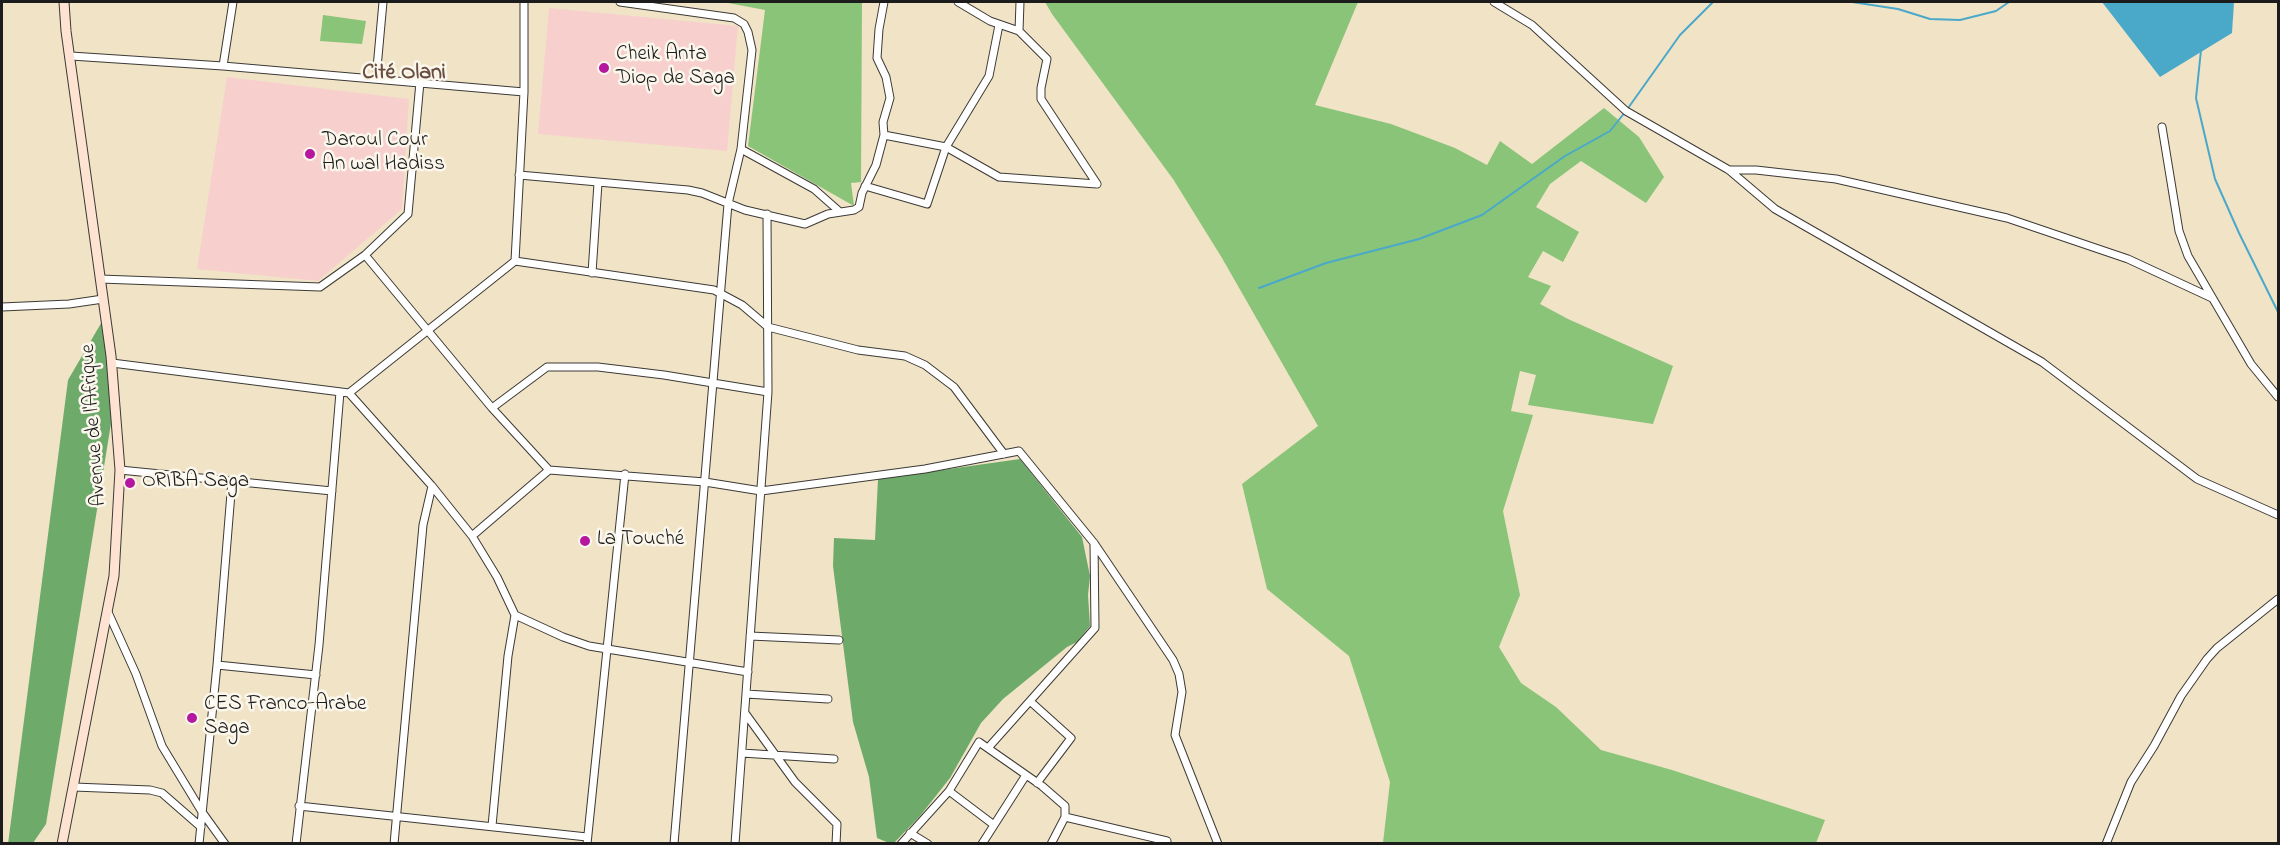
<!DOCTYPE html>
<meta charset="utf-8">
<style>
body{margin:0}
#map{position:relative;width:2280px;height:845px;overflow:hidden;background:#f1e3c6;font-family:"Indie Flower",sans-serif}
canvas{display:block}
.frame{position:absolute;inset:0;border:3px solid #1c1c1c;pointer-events:none}
</style>
<div id="map">
<canvas width="2280" height="845"></canvas>
<div class="frame"></div>
</div>
<script>
const ctx = document.querySelector('canvas').getContext('2d');
ctx.lineJoin = 'round';
function fillPath(path, color) { ctx.fillStyle = color; ctx.fill(path, 'evenodd'); }
function stroke(path, color, width, dash) { ctx.strokeStyle = color; ctx.lineWidth = width; ctx.lineCap = dash ? 'butt' : 'round'; ctx.setLineDash(dash || []); ctx.stroke(path); }
function label(font, color, halo, rows, align = 'center') {
  ctx.font = font + ' "Indie Flower",sans-serif'; ctx.lineWidth = 5; ctx.setLineDash([]); ctx.textBaseline = 'middle'; ctx.strokeStyle = halo; ctx.fillStyle = color; for (const [text, x, y, turn = 0] of rows) {
    ctx.save(); ctx.translate(x, y); ctx.rotate((+turn || 0) * Math.PI / 180); ctx.textAlign = isNaN(turn) ? turn : align; if (halo) ctx.strokeText(text, 0, 0); ctx.fillText(text, 0, 0); ctx.restore();
  }
}
const built = new Path2D(`
 M549 8 738 26 727 151 538 134Z
 M227 77 409 99 402 209 318 281 197 269Z`);
const green = new Path2D(`
 M723 2H861L862 3 861 182 851 183 854 206 748 146 765 10Z
 M1045 2H1358L1315 105 1391 124 1455 148 1487 165 1500 141 1532 164 1604 108 1639 137 1664 177 1646 203 1581 161 1550 184 1536 207 1579 232 1563 262 1543 251 1528 277 1551 286 1540 304 1568 319 1673 366 1653 424 1528 405 1536 375 1520 371 1511 411 1533 415 1503 511 1520 595 1499 647 1521 683 1556 707 1601 750 1672 770 1825 820 1816 843H1383L1390 782 1349 656 1267 589 1242 484 1318 426 1222 258 1173 179 1052 14Z
 M323 15 366 21 362 44 320 41Z`);
const forest = new Path2D(`
 M107 313 113 411 46 824 33 843 8 844 68 380Z
 M1020 459 1082 537 1090 576 1088 595 1090 626 1077 642 1067 647 1003 699 981 723 950 778 920 816 894 843H889L877 838 869 777 853 722 833 566 834 538 875 540 878 479Z`);
const water = new Path2D(`
 M2102 2H2234L2232 33 2160 77Z`);
const stream = new Path2D(`
 M1852 2 1898 9 1930 19 1960 20 1996 11 2009 2
 M2201 50 2196 98 2215 179 2239 233 2278 312
 M1259 288 1326 263 1419 239 1482 215 1565 156 1610 131 1626 111 1680 35 1713 2`);
const street = new Path2D(`
 M620 2 734 18 744 24 748 32 752 50 741 149 728 204 674 844
 M958 2 990 21 1019 31 1047 59 1041 88V99L1097 184
 M1494 2 1532 25 1626 111 1729 170 1775 209 2042 362 2197 479 2278 515
 M1019 31 1020 2
 M71 56 223 66 524 92
 M223 66 233 2
 M376 79 383 2
 M2162 127 2179 231 2188 256 2251 364 2278 397
 M884 135 946 147 999 177 1097 184
 M741 149 814 189 840 212
 M1729 170H1756L1836 179 2007 218 2128 259 2212 298
 M519 175 688 190 702 193 745 210 805 224 828 214 854 210 859 207 862 193 876 165 884 135 883 122 890 98 886 77 877 58 879 29 884 2
 M865 186 927 204 946 147 989 76 999 25
 M365 255 492 408 549 470
 M515 261 524 92V2
 M592 273 598 183
 M100 279 320 287 365 255 408 214 420 82
 M2 307 69 304 103 299
 M112 363 349 393 432 486 472 536 497 577 515 615 508 656 492 826
 M349 393 515 261 714 290 742 305 768 327 858 350 905 356 925 365 954 387 1004 454
 M492 408 547 367H598L664 375 768 392
 M120 470 332 491
 M472 536 549 470 705 482 761 491 925 469 1019 451 1094 543 1173 660 1179 674 1182 692 1175 735 1218 844
 M107 610 136 674 162 746 202 812 225 844
 M515 615 563 637 589 646 748 672
 M750 636 839 640
 M217 665 316 675
 M746 694 828 699
 M1031 702 1071 738 1037 783
 M745 713 795 782 837 824 836 844
 M988 748 1095 628 1094 543
 M742 753 834 759
 M74 787 150 790 162 793 201 827
 M949 791 994 825
 M299 806 587 837
 M1065 817 1167 841
 M910 833 928 844
 M199 844 217 665 232 481
 M296 844 319 645 340 392
 M394 844 423 525 432 486
 M587 844 625 474
 M735 844 768 392 767 214
 M901 844 949 791 979 742 1042 786 1065 806V817L1051 844
 M982 844 1026 775
 M2106 844 2131 782 2154 746 2181 696 2207 659 2217 648 2278 599`);
const secondary = new Path2D(`
 M62 844 114 576 120 470 111 356 66 31 64 2`);
const markers = [
 [604,68,6,"#b5179e"],
 [310,154,6,"#b5179e"],
 [130,483,6,"#b5179e"],
 [585,541,6,"#b5179e"],
 [192,718,6,"#b5179e"]
];
const poiNames = [
 ["Cheik Anta",616,56],
 ["Diop de Saga",616,80],
 ["Daroul Cour",322,142],
 ["An wal Hadiss",322,166],
 ["ORIBA Saga",142,483],
 ["La Touché",597,541],
 ["CES Franco-Arabe",204,706],
 ["Saga",204,730]
];
const streetNames = [
 ["Avenue de l'Afrique",95,425,-94]
];
const neighbourhoodNames = [
 ["Cité Olani",404,74]
];
fillPath(built, '#f7d0ce');
fillPath(green, '#89c479');
fillPath(forest, '#6eaa69');
fillPath(water, '#4aa8c9');
stroke(stream, '#4aa8c9', 2);
stroke(street, '#3c3a36', 9);
stroke(secondary, '#3c3a36', 11);
stroke(street, '#fff', 7);
stroke(secondary, '#fee3d2', 9);
for (const [x, y, r, color] of markers) { const dot = new Path2D(); dot.arc(x, y, r, 0, 2 * Math.PI); ctx.fillStyle = color; ctx.fill(dot); stroke(dot, '#fbf7ec', 2); }
label('21px', '#1c1c1c', '#fbf7ec', poiNames, 'left');
label('21px', '#1c1c1c', '#fbf7ec', streetNames);
label('bold 22px', '#694d40', '#fbf7ec', neighbourhoodNames);
</script>
